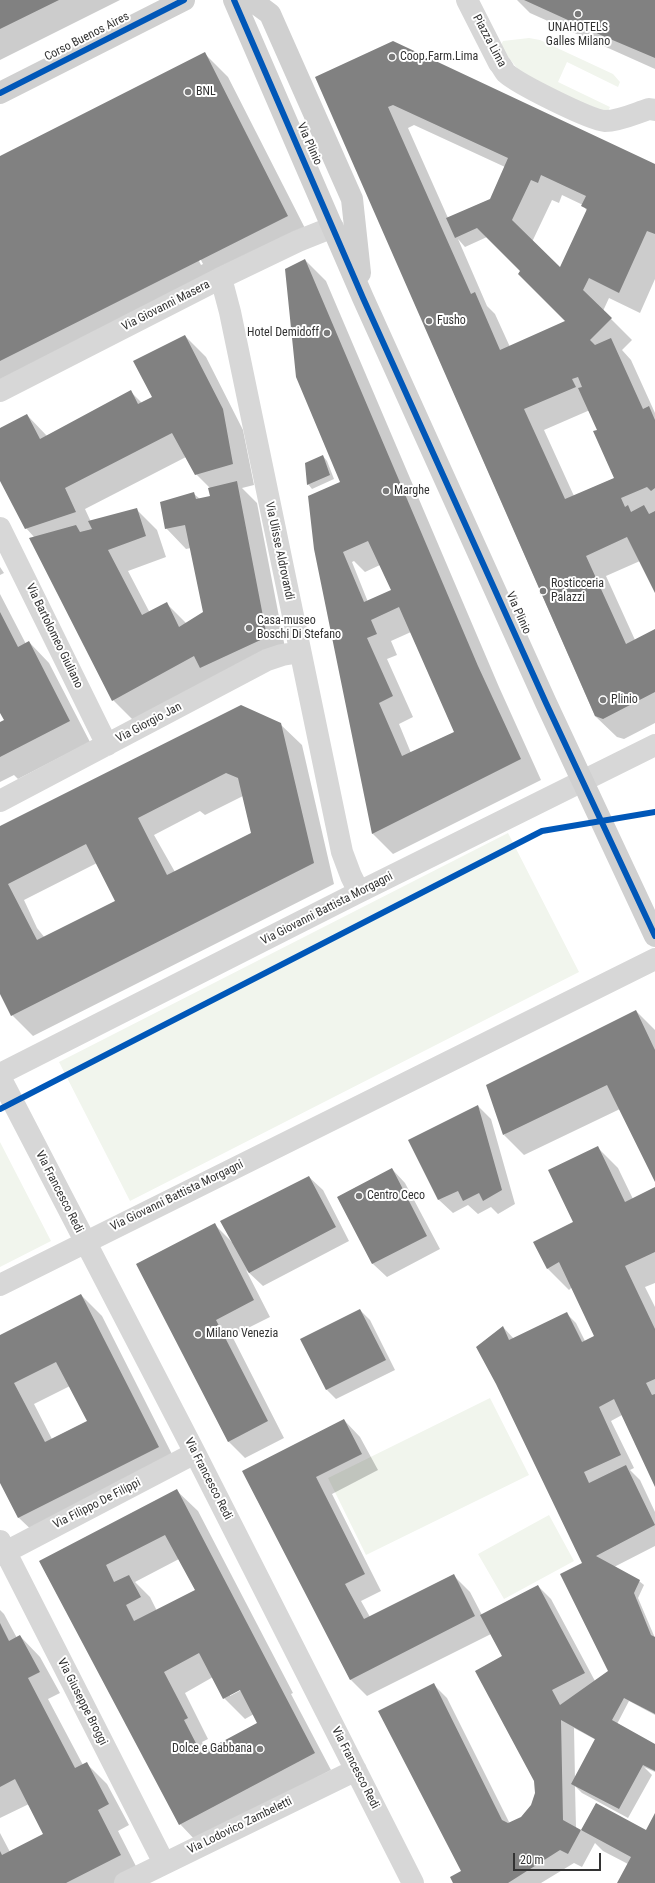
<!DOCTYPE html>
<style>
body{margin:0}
#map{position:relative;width:655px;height:1883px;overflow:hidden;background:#fff;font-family:"Roboto Condensed",sans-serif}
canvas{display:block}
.scale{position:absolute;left:513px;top:1853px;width:88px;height:18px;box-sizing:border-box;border:2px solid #333;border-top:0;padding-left:5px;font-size:12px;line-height:14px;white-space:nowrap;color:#333;-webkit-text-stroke:3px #fff;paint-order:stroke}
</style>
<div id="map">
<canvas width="655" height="1883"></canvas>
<div class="scale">20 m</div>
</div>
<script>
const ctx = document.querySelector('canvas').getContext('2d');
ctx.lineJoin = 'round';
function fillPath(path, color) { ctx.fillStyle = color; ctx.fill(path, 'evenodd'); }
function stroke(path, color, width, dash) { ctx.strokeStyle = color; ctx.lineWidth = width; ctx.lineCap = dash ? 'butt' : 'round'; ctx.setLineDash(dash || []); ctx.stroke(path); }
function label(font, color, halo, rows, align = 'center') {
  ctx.font = font + ' "Roboto Condensed",sans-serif'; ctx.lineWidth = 4; ctx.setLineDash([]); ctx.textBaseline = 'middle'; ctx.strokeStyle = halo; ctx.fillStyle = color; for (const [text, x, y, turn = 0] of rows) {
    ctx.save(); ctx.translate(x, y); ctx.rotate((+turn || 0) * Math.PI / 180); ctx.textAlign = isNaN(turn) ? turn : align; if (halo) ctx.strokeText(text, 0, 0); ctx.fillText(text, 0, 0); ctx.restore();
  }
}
const green = new Path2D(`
 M529 38 540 40 613 74 620 82 618 87 567 62 558 82 610 107 608 111 598 112 522 74 500 47 503 41Z
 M508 833 579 972 130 1201 59 1062Z
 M0 1142 51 1241 0 1267Z
 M490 1398 529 1475 366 1555 328 1478Z
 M549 1515 574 1561 504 1599 478 1554Z`);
const shadow = new Path2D(`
 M0 0H120L0 60Z
 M517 0H655V69L530 13Z
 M205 54 228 77 311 240 0 392V157ZM185 233H187L203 264 201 265Z
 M316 77 655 165V279L640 313 609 298 603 311 632 340 622 350 631 360 655 413V591L640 561 606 576 635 640 655 630V723L624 739 617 737 595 716ZM414 125 505 167 491 199 448 218 408 128ZM562 195 583 205 587 211 560 269 532 242 552 200 559 203ZM487 237 522 271 567 321 510 347 495 314 487 306 458 239 465 247ZM590 410 599 430 615 478 574 496 544 430Z
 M305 260 326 281 499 687 541 780 393 854 373 834 333 636 341 482ZM354 561 365 572 380 565 392 591 368 602 352 562ZM411 632 455 732 411 753 399 724 413 717 387 659 397 655 391 641Z
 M185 336 206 357 243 430 254 485 242 488 257 503 287 658 134 721 113 700 34 537 26 528 0 478V429L27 415 47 436 131 392 142 403 154 397ZM186 457 196 474 211 489V497L200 499 194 494 166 528 186 549 191 548 204 613 187 624 167 604 150 613 128 571 166 557 157 530 136 509 91 522 85 509Z
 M323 456 327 461 334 479 312 489 308 484Z
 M0 567 4 573 0 575Z
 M0 594 26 644 29 642 49 663 90 742 18 779 14 775 0 782V724L5 721 0 711Z
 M280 724 302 745 334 884 33 1036 12 1015 0 992V827ZM243 796 252 833 175 872 154 835 200 811 205 815ZM97 863 116 901 45 938 37 928 24 900Z
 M636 1011 655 1030V1180L620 1109 524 1155 504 1135Z
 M478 1106 491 1119 515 1204 498 1214 491 1207 478 1214 468 1205 453 1213 439 1200 409 1141Z
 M598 1148 618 1168 633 1199 655 1188V1283L645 1287 655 1307V1485L622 1415 611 1421 634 1468 630 1470 640 1480 655 1512V1546L614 1567 639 1581 644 1585 638 1598 655 1638V1715L629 1701 617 1724 655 1745V1772L644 1767 652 1775 628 1818 582 1793 575 1786 576 1828 581 1831 596 1804 646 1831 655 1815V1883H618L628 1864 603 1851 595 1843 582 1867 574 1863 541 1883H454L462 1871 433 1684 447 1698 510 1824 522 1818 532 1806 536 1793 535 1780 503 1657 491 1634 367 1696 350 1679 244 1471 344 1420 360 1437 378 1470 332 1494 381 1591 361 1601 370 1617 453 1575 470 1592 482 1615 538 1586 551 1599 595 1681 609 1671 583 1563 503 1327 514 1339 567 1314 576 1323 585 1341H597L572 1287 569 1290 548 1269 535 1242 574 1222ZM574 1728 596 1740 575 1779Z
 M392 1169 405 1183 440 1249 387 1277 373 1264 338 1197Z
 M309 1177 323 1190 349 1241 263 1286 246 1270 270 1317 232 1336 284 1438 245 1458 228 1441 137 1264 215 1225 232 1242Z
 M81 1295 102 1316 179 1468 40 1538 19 1518 0 1481V1336ZM70 1386 88 1421 52 1439 34 1404Z
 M360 1310 370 1320 395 1370 336 1399 327 1390 302 1340Z
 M177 1491 198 1511 293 1693 291 1694 331 1770 196 1841 180 1824 40 1562ZM179 1559 196 1591 157 1611 150 1597 135 1582ZM213 1677 224 1698 245 1719 254 1714 258 1723 207 1751 202 1742 208 1739 185 1693ZM244 1687 245 1688 230 1696V1694Z
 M0 1610 4 1614 17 1638 20 1636 40 1657 60 1693 48 1699 83 1765 86 1763 107 1784 129 1825 118 1831 141 1876 127 1883H0V1833L10 1852 44 1834 29 1804 0 1818Z`);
const building = new Path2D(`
 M0 0H59L0 29Z
 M524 0H655V58L603 36Z
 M393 41 655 164V234L647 231 619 293 589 278 583 290 612 318 590 340 595 345 611 338 643 409 649 406 655 420V488L651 491 647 487 621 498 625 507 628 505 631 512 644 505 649 514 655 511V593L627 537 586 556 626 644 655 629V692L603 719 595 716 315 77ZM393 105 508 158 490 199 446 218 455 238 477 228 520 271 518 274 565 321 500 350 475 292 471 294 388 107ZM541 175 586 196 581 206 587 209 560 267 512 220 531 180 538 183ZM578 377 582 387 578 388 597 430 593 431 614 478 565 499 524 409 576 387 572 379Z
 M205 52 288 216 0 361V156Z
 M305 259 478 666 521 759 372 834 314 549 308 496 340 482 296 377 285 269ZM368 541 391 590 364 602 343 552ZM399 607 454 732 402 756 379 703 393 696 367 638 377 634 371 620Z
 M185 335 223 409 233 464 195 475 172 433 65 488 76 512 25 529 0 481V428L27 414 40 439 131 390 138 404 152 397 133 361Z
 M323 455 330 475 307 485 305 463Z
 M237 481 267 637 200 668 194 656 112 701 29 538 76 525 80 532 92 529 88 521 137 508 146 536 108 550 142 615 167 602 179 627 203 612 185 525 165 529 160 502 194 492 196 499 210 496 208 488Z
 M0 612 18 647 29 641 70 721 0 757V722L4 720 0 713Z
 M241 705 281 723 314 863 11 1016 0 994V826ZM226 773 238 778 251 833 167 875 138 818ZM86 844 115 901 37 940 8 884Z
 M636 1010 655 1050V1182L607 1085 503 1135 486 1085Z
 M478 1105 502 1190 483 1201 479 1193 463 1201 458 1191 438 1200 408 1140Z
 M598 1146 625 1202 655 1187V1252L625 1266 655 1329V1379L646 1383 652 1395 655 1394V1487L614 1399 599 1407 621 1455 584 1472 589 1483 626 1465 655 1525 596 1556 640 1580 634 1593 651 1635 655 1637V1714L624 1698 612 1720 655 1744V1771L643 1765 619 1809 571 1784 595 1739 561 1720 563 1820 581 1830 568 1854 560 1850 508 1883H453L450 1877 461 1871 378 1711 434 1683 502 1820 508 1823 521 1817 531 1805 535 1793 534 1781 475 1671 502 1656 480 1615 538 1585 585 1673 552 1690 560 1705 608 1671 560 1574 582 1563 496 1384 476 1347 503 1326 509 1340 567 1312 582 1342 594 1336 559 1262 547 1269 533 1242 573 1222 548 1170Z
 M392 1168 427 1236 372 1264 337 1197Z
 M309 1176 336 1227 249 1273 220 1221Z
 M215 1223 254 1300 216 1320 268 1421 228 1442 136 1264Z
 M81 1294 159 1447 18 1518 0 1483V1335ZM56 1362 87 1421 45 1442 14 1383Z
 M360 1309 386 1360 326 1390 300 1339Z
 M344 1419 362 1454 316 1477 365 1574 345 1584 364 1619 454 1574 475 1616 350 1680 242 1471Z
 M177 1489 315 1753 179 1825 39 1561ZM165 1535 195 1590 134 1621 126 1605 141 1597 129 1575 114 1582 106 1565ZM199 1653 223 1699 240 1690 257 1723 201 1753 184 1720 188 1718 164 1672Z
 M0 1623 9 1641 20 1635 40 1672 28 1678 75 1768 87 1762 109 1804 98 1810 121 1855 66 1883H0V1851L2 1855 43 1834 15 1779 0 1787Z
 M596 1803 646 1830 655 1813V1883H617L631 1857 581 1830Z`);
const street = new Path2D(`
 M467 0 499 63C502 66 504 71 506 73 518 84 590 120 605 121 620 121 636 113 649 109L655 110
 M221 278 230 312 342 852 351 876 359 892
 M0 391 221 278 298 241 333 227
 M0 528 107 745
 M0 801 267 660 282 655 300 652
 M0 1074 359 892 655 745
 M0 1077 195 1453 413 1883
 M0 1285 655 959
 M0 1541 164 1863
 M0 1555 195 1453
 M125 1883 356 1770`);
const secondary = new Path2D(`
 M234 0 363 298 546 703 655 936
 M251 0 270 14 352 199 360 273
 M0 93 184 0`);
const cycleway = new Path2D(`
 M234 0 363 298 546 703 655 936
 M0 93 184 0
 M0 1109 542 831 655 812`);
const markers = [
 [578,14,4,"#7a7a7a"],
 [392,57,4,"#7a7a7a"],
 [188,92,4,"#7a7a7a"],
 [429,321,4,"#7a7a7a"],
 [327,333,4,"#7a7a7a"],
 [386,491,4,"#7a7a7a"],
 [543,591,4,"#7a7a7a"],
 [249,628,4,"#7a7a7a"],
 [603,700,4,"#7a7a7a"],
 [359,1196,4,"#7a7a7a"],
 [198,1334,4,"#7a7a7a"],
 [260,1749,4,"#7a7a7a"]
];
const poiNames = [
 ["UNAHOTELS",578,28,"center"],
 ["Galles Milano",578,42,"center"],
 ["Coop.Farm.Lima",400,57],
 ["BNL",196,92],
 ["Fusho",437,321],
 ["Hotel Demidoff",319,333,"right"],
 ["Marghe",394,491],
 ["Rosticceria",551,584],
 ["Palazzi",551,598],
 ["Casa-museo",257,621],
 ["Boschi Di Stefano",257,635],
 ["Plinio",611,700],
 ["Centro Ceco",367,1196],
 ["Milano Venezia",206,1334],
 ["Dolce e Gabbana",252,1749,"right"]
];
const streetNames = [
 ["Corso Buenos Aires",87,37,-27],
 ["Piazza Lima",489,41,62],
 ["Via Plinio",309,144,66],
 ["Via Giovanni Masera",166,306,-27],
 ["Via Ulisse Aldrovandi",279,551,78],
 ["Via Plinio",518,613,66],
 ["Via Bartolomeo Giuliano",54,636,64],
 ["Via Giorgio Jan",149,723,-28],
 ["Via Giovanni Battista Morgagni",327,909,-27],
 ["Via Francesco Redi",59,1192,63],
 ["Via Giovanni Battista Morgagni",177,1196,-26],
 ["Via Francesco Redi",208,1479,63],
 ["Via Filippo De Filippi",97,1504,-27],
 ["Via Giuseppe Broggi",82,1702,63],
 ["Via Francesco Redi",355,1768,63],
 ["Via Lodovico Zambeletti",240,1826,-26]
];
fillPath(green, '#f1f5ed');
fillPath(shadow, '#0003');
fillPath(building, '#818181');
stroke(street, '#d7d7d7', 22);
stroke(secondary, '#d0d0d0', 22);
stroke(cycleway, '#0057b8', 6);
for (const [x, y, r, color] of markers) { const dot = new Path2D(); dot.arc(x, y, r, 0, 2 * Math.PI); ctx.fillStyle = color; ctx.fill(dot); stroke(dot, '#fff', 1.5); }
label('12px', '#333', '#fff', poiNames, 'left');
label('12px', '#333', '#fff', streetNames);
</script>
